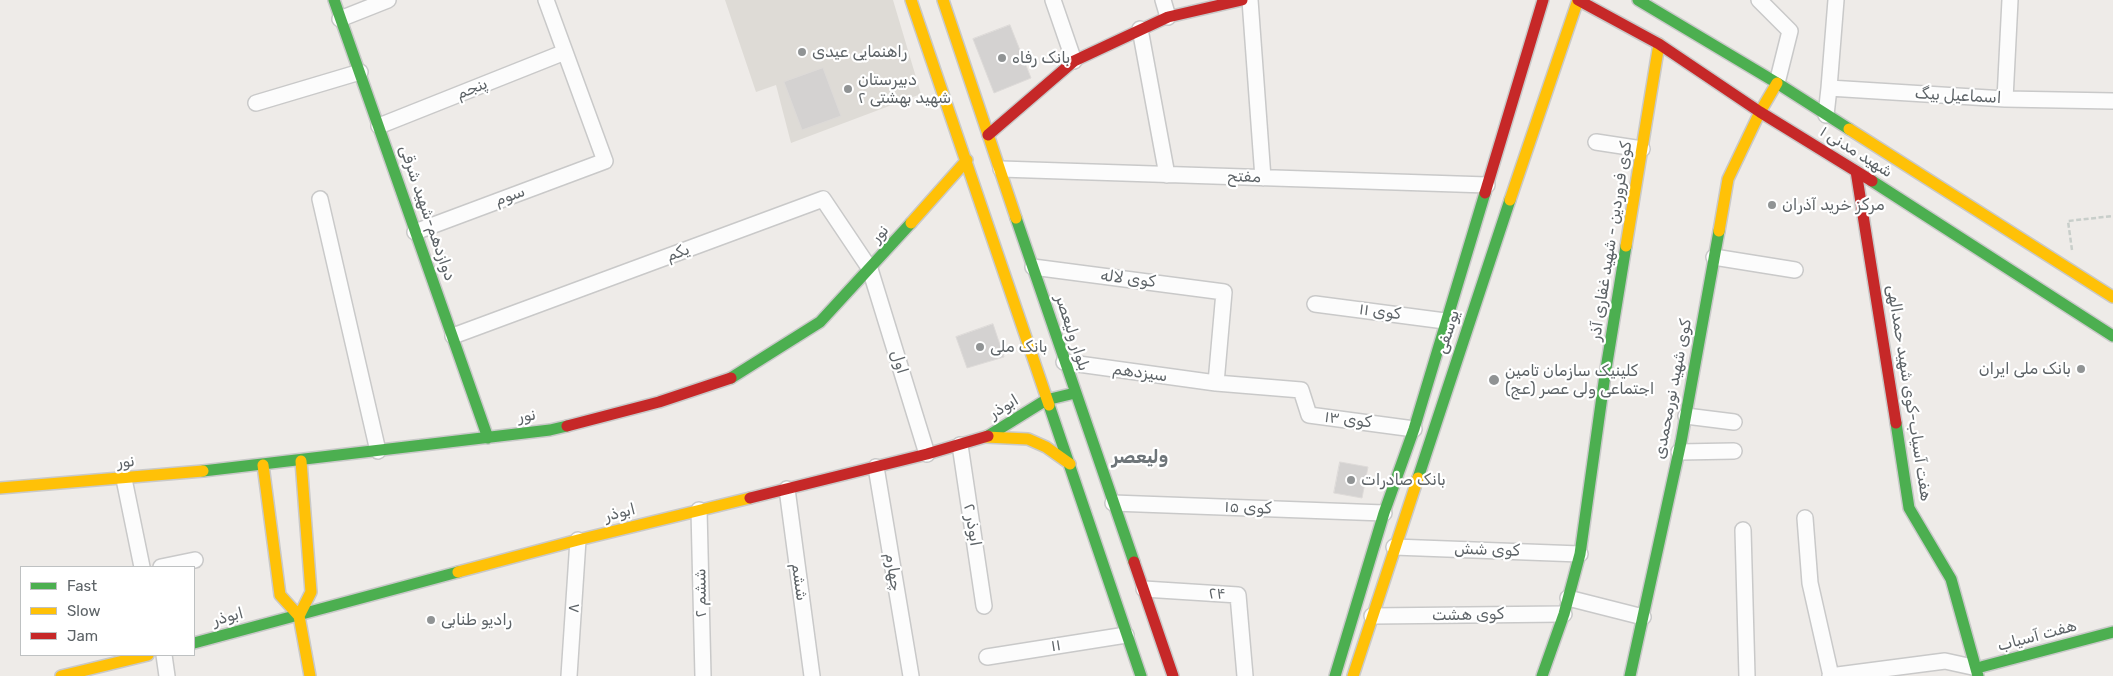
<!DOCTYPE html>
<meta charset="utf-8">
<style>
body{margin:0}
#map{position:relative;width:2113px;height:676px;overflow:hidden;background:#eeebe8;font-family:Rubik,sans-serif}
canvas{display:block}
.legend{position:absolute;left:20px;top:566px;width:175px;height:90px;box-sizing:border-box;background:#fff;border:1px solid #bec1c2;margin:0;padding:6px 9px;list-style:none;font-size:15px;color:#5d6367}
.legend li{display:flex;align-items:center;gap:10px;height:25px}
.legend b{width:25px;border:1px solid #bec1c2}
</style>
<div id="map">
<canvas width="2113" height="676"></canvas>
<ul class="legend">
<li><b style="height:6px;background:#4caf50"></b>Fast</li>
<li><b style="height:6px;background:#ffc107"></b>Slow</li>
<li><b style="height:6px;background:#c62828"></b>Jam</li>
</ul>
</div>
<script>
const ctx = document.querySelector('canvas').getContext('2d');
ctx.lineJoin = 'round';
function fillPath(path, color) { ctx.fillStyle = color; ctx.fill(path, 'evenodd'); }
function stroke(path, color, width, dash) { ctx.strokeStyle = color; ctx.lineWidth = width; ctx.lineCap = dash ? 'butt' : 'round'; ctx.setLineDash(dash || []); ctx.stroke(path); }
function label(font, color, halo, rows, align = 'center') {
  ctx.font = font + ' Rubik,Vazirmatn,sans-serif'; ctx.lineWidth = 4.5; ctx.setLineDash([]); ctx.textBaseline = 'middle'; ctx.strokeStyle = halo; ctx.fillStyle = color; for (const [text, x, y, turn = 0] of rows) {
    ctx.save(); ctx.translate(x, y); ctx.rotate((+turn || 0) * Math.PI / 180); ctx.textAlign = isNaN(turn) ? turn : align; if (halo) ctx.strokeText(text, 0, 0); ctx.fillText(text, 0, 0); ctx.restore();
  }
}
const education = new Path2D(`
 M725 0H893L921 94 791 143 776 85 756 92Z`);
const building = new Path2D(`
 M1010 25 1031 78 994 93 973 39Z
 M823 68 841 116 802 130 784 82Z
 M993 324 1004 357 967 368 956 337Z
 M1340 462 1368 467 1362 498 1334 493Z`);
const path = new Path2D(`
 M2072 250 2068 221 2113 216`);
const street = new Path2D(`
 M1053 0 1074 61
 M1163 0 1168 17
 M1250 0 1263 178
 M1759 0 1790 31 1777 83
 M340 19 388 0
 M1140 29 1167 175
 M1829 88 1836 0
 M2005 99 2010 0
 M256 103 360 72
 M1826 115 1829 88 2005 99 2113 101
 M379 126 565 52
 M1596 142 1642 149
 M1001 169 1487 185
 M320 199 378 451
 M415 232 605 161 546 0
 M1714 257 1795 270
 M1033 267 1224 292 1216 383
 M1315 304 1445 321
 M453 336 823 199 870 269 927 454
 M1064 362 1216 383 1301 390 1309 415 1414 429
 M1686 416 1734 422
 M960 445 984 606
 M1679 452 1734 451
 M876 467 911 676
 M124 479 142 567
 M787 489 812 676
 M1113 503 1384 513
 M699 510 703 676
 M1805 518 1810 583 1831 676
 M1743 530 1747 676
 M1394 547 1580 554
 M161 567 195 560
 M1144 589 1238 595 1245 676
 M1568 598 1643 617
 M1372 616 1564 614
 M164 655 167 676
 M987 657 1126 635
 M569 676 578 540
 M1830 676 1945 661 1977 668`);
const fast = new Path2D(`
 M334 0 488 438
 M1638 0 1777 83 1849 129
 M1872 181 2113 336
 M1016 218 1134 562
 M731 378 820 322 911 223
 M1049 405 1141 676
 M1896 423 1909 508 1951 579 1978 676
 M988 436 1046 400 1075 393
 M203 471 550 430 567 426
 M1418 478 1510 200
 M194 643 458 572
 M1977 668 2113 632
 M1335 676 1384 513 1414 429 1485 193
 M1542 676 1564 614 1580 554 1605 375 1626 246
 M1630 676 1681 442 1719 231`);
const slow = new Path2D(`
 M911 0 1049 405
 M943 0 1016 218
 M1849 129 2113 297
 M1510 200 1578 0
 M911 223 967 160
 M1719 231 1728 179 1760 112 1777 83
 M1626 246 1659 44
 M986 437 1028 439 1046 447 1070 464
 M263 465 280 595 299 616 311 592 301 461
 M0 488 203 471
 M458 572 578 540 750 498
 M299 616 310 676
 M61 676 148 655
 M1353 676 1418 478`);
const jam = new Path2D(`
 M1578 0 1659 44 1760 112 1872 181
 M988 135 1074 61 1168 17 1242 0
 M1856 171 1896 423
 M1485 193 1543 0
 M567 426 659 402 731 378
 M750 498 927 454 988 436
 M1134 562 1173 676`);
const markers = [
 [802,52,5,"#909394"],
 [1002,58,5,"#909394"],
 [848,89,5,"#909394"],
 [1772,205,5,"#909394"],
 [980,347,5,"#909394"],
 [2081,369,5,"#909394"],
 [1494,380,6,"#909394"],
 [1351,480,5,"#909394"],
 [431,620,5,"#909394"]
];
const poiNames = [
 ["راهنمایی عیدی",812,52],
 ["بانک رفاه",1012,58],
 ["دبیرستان",858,80],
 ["شهید بهشتی ۲",858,98],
 ["مرکز خرید آذران",1782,205],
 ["بانک ملی",990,347],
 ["بانک ملی ایران",2071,369,"right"],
 ["کلینیک سازمان تامین",1505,371],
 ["اجتماعی ولی عصر (عج)",1505,389],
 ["بانک صادرات",1361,480],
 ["رادیو طنابی",441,620]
];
const streetNames = [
 ["پنجم",472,89,-22],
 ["اسماعیل بیگ",1958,96,3],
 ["شهید مدنی ۱",1856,152,32],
 ["مفتح",1244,177,2],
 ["سوم",510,196,-20],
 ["دوازدهم-شهید شرقی",427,213,71],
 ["نور",880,234,-48],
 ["کوی فروردین - شهید غفاری آذر",1611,241,-81],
 ["یکم",678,253,-20],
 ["کوی لاله",1128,279,7],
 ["کوی ۱۱",1380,312,7],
 ["یوسفی",1448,332,-72],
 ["بلوار ولیعصر",1072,333,72],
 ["اول",899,362,73],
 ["سیزدهم",1140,373,8],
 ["کوی شهید نورمحمدی",1673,389,-79],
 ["هفت آسیاب-کوی شهید حمدالهی",1909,393,81],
 ["ابوذر",1004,407,-31],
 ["نور",527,416,-7],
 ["کوی ۱۳",1348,420,7],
 ["نور",126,462,-5],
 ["کوی ۱۵",1248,508,2],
 ["ابوذر",620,513,-14],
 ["۲ ابوذر",972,525,81],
 ["کوی شش",1487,550,2],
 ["چهارم",893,572,81],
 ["ششم",799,582,82],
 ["ششم ۲",701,593,-91],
 ["۲۴",1217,594,3],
 ["۸",574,608,-86],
 ["کوی هشت",1468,615,-1],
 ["ابوذر",228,617,-15],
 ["هفت آسیاب",2037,636,-15],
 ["۱۱",1056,646,-9]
];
const neighbourhoodNames = [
 ["ولیعصر",1140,458]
];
fillPath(education, '#dedbd6');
fillPath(building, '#d4d2d1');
stroke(building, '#dddad8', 1);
stroke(street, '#c9c9c9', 18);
stroke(fast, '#c9c9c9', 14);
stroke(slow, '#c9c9c9', 14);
stroke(jam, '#c9c9c9', 14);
stroke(path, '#c8ceca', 2.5, [5, 2.5]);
stroke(street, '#fcfcfc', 15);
stroke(fast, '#4caf50', 11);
stroke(slow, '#ffc107', 11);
stroke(jam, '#c62828', 11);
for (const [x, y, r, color] of markers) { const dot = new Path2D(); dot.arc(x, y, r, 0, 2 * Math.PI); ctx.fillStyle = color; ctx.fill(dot); stroke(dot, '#fff', 2); }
label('16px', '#5d6367', '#fff', poiNames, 'left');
label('16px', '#5d6367', '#fff', streetNames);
label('bold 18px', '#6e7579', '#fff', neighbourhoodNames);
</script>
